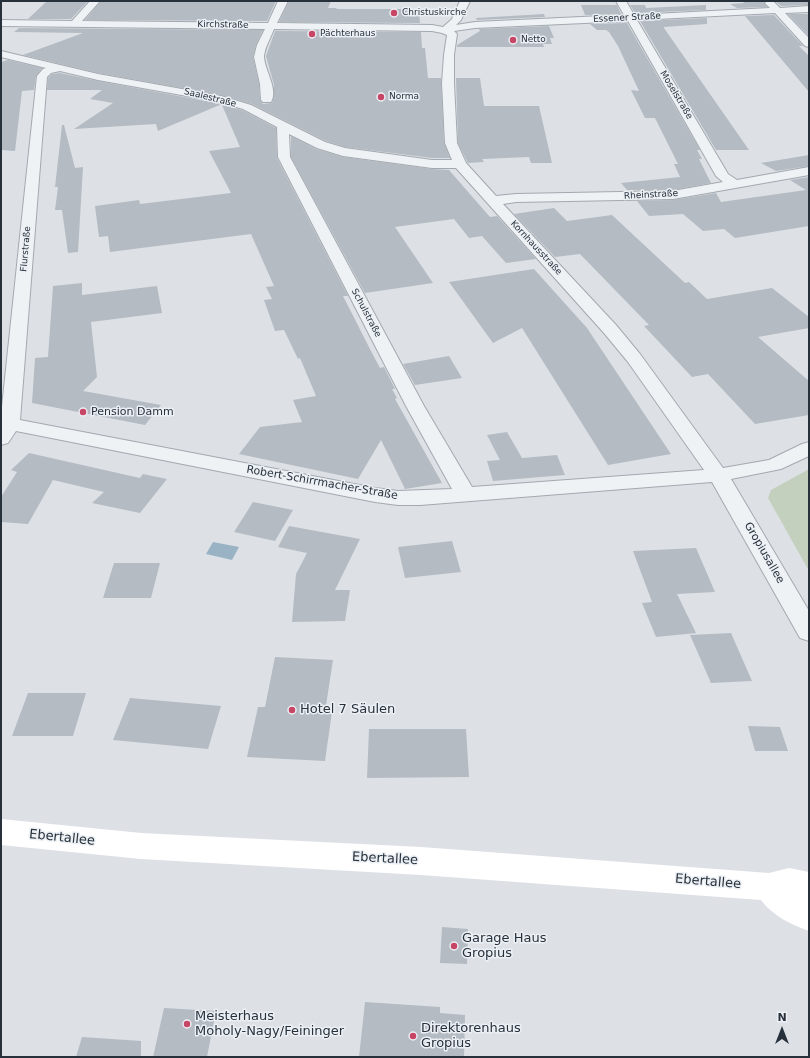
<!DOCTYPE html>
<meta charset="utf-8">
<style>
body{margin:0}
#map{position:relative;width:810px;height:1058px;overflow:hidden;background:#dde1e6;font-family:"DejaVu Sans",sans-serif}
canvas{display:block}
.frame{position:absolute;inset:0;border:2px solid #27313c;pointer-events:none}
.north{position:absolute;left:762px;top:1010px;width:40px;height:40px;-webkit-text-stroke:3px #ecf0f4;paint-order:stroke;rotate:0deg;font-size:11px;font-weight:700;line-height:16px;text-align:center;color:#27313c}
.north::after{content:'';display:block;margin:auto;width:14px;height:18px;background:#27313c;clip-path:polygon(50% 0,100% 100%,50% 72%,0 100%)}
</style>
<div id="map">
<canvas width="810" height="1058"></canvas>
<div class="frame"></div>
<div class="north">N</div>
</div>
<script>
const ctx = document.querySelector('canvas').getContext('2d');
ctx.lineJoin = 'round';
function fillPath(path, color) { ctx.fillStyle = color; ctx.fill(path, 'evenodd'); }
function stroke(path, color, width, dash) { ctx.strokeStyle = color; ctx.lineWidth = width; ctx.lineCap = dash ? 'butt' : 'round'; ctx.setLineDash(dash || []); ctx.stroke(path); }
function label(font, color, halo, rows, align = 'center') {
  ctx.font = font + ' "DejaVu Sans",sans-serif'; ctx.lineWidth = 3; ctx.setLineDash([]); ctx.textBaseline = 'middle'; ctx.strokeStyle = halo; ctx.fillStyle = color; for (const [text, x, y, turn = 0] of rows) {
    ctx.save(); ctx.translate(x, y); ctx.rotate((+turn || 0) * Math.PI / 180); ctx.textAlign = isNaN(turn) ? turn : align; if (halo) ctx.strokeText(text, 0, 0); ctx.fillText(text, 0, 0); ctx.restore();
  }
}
const green = new Path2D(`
 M809 469V571L768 498 771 490Z`);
const water = new Path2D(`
 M213 542 239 547 232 560 206 554Z`);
const building = new Path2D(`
 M47 1H88L71 19H28Z
 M101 1H276L267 21 85 20Z
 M289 1H331L328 8H337L336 9H419L420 23 279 22Z
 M743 1H765L764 3 767 7 737 8 730 4 744 3Z
 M775 1H809V5L781 6Z
 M581 5H617L621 14 585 15Z
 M630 5H645L646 8 706 5V10L635 13Z
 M544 14 545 17 477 20 476 18Z
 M788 14H809V36Z
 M774 15 803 46H799L809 56V92L745 16Z
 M707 18V24L664 27V28L749 150H716L640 21Z
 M627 23 700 150H697L702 159H699L711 183 673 190H627L621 183 680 177 674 164H678L655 118H645L631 90 639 91 618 46 609 32 606 30H597L590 24Z
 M549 26 554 38H550L552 44H543L544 47H457V45L480 31 479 29Z
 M19 28 263 30 256 45 253 57 259 84 260 100 263 104 272 103 274 97V85L266 56 275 31 421 32 422 48H425L428 78H441L444 143 450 158H432L345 147 326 141 252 104 221 95 98 73 23 55 83 33 14 32Z
 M8 60 42 68 36 76 34 90 22 91 15 151 1 150V62Z
 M60 73 98 81 222 104 158 131 156 124 74 129 113 103 90 99 102 90H47L48 78 52 74Z
 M456 78H480L484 106H539L552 163H531L529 157 482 159 484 162 468 163 458 143Z
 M222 105 242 110 276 128 277 158 348 296H343L371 351 380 368 384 367 395 389H392L397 398 395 399 442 483 405 489 381 440 358 479 239 454 260 427 302 422 293 400 316 396 300 358 298 359 284 330 275 331 264 300 272 299 266 287 274 286 251 234 110 252 108 236 99 237 95 206 139 200 140 204 231 193 209 151 240 147Z
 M62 125H64L75 168 83 167 78 252 68 253 62 210H55L58 187H55Z
 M291 136 316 149 343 157 432 169 449 170 490 217 497 216 536 259 506 263 482 236 469 238 454 219 395 227 433 283 365 293 291 157Z
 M809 155V166L776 171 761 163Z
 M809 177V226L735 238 724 229 703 231 683 214 649 216 637 201 673 200 716 193 721 202 806 190 790 180Z
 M554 208 567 221 612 215 685 283 689 282 707 299 772 288 809 317V328L758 337 809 381V415L755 424 708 374 692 377 644 326 649 325 580 254 555 257 514 214Z
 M534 269 587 328 671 454 608 465 522 328 493 343 449 282Z
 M82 283V295L157 286 162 313 91 322 97 377 83 391 161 405 145 425 32 403 35 358 48 357 53 286Z
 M449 356 462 378 415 385 403 364Z
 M507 432 522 458 557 455 565 475 493 481 487 461 500 460 487 435Z
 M29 453 140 478 143 474 167 479 140 513 92 503 104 492 53 480 28 524 1 522V497L17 472 11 470Z
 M253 502 293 510 275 541 234 532Z
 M289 526 360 539 335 590H350L345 621 292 622 296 574 307 553 278 547Z
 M452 541 461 572 405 578 398 547Z
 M696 548 715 592 677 594 696 633 656 637 642 603 652 602 633 551Z
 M114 563H160L151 598H103Z
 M731 633 752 681 711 683 690 635Z
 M275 657 333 660 325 712H332L325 761 247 757 258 707H265Z
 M28 693H86L73 736H12Z
 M130 698 221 706 208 749 113 740Z
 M748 726 780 727 788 751H755Z
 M369 729H466L469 777 367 778Z
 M442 927 468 929 467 964 440 963Z
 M365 1002 440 1007V1013L465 1015 464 1057H359Z
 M164 1008 216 1011 207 1057H153Z
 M82 1037 141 1041V1057H76Z`);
const street = new Path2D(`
 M90 1H100L82 21 268 23 278 1H288L277 23 432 25 443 27 452 19 460 1H470L461 20 456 25 475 22 624 15 616 1H626L634 15 770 8 765 3 767 1H773L780 8 809 6V12L785 13 809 38V47L805 46 775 13 637 20 728 174 737 180 809 167V175L673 199 516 202 503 204 616 325 640 354 723 468 769 460 802 444 809 442V456L781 469 731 479 809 611V641L800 638 712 482 420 505H398L375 502 16 431 8 443 1 445V416L37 76 43 69 46 68 1 57V51L98 74 221 96 251 105 325 142 345 148 432 160H452L445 143 442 83 444 55 447 35 442 33 432 31 274 29C271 37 265 47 264 56 264 69 279 90 271 102H263L261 100 260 84 254 57 257 45 265 29 1 26V20L72 21ZM628 21 716 176 723 182 673 191 516 194 496 196 466 163 457 143 454 83V55L457 34 454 31 475 28ZM60 71 98 80 215 101 243 109 277 127 278 157 406 406 452 489 398 491 375 488 20 420 47 77 51 73ZM289 134 317 148 343 156 432 168H456L604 333 628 362 704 470 472 487 424 406 290 157Z`);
const secondary = new Path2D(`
 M1 819 141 833 421 847 769 873 789 868 809 872V900H807L809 901V931C790 924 773 916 761 900L421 875 141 859 1 845Z`);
const markers = [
 [394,13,4,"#c74666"],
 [312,34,4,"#c74666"],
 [513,40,4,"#c74666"],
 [381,97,4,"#c74666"],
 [83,412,4,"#c74666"],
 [292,710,4,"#c74666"],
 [454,946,4,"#c74666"],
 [187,1024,4,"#c74666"],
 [413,1036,4,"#c74666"]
];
const farPoinames = [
 ["Christuskirche",402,13],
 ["Pächterhaus",320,34],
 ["Netto",521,40],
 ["Norma",389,97]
];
const farStreetnames = [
 ["Essener Straße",627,18,-3],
 ["Kirchstraße",223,25,1],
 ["Moselstraße",676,95,59],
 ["Saalestraße",210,98,14],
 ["Rheinstraße",651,195,-3],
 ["Kornhausstraße",536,248,47],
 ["Flurstraße",26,249,-85],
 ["Schulstraße",366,313,62]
];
const poiNames = [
 ["Pension Damm",91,412]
];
const streetNames = [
 ["Robert-Schirrmacher-Straße",322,483,10],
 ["Gropiusallee",764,553,60]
];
const nearPoinames = [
 ["Hotel 7 Säulen",300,710],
 ["Garage Haus",462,939],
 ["Gropius",462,954],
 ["Meisterhaus",195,1017],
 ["Moholy-Nagy/Feininger",195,1032],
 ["Direktorenhaus",421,1029],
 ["Gropius",421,1044]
];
const nearStreetnames = [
 ["Ebertallee",62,838,6],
 ["Ebertallee",385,859,3],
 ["Ebertallee",708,882,5]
];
fillPath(green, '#c4d0be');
fillPath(water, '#99b3c5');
fillPath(building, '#b4bbc3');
stroke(street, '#a3a9b0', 2);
fillPath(street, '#eff2f5');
fillPath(secondary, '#fff');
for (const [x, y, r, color] of markers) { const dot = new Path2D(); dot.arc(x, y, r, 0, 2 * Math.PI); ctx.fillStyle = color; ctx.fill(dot); stroke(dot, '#ecf0f4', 1.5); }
label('9px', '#27313c', '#ecf0f4', farPoinames, 'left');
label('9px', '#27313c', '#ecf0f4', farStreetnames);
label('11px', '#27313c', '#ecf0f4', poiNames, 'left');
label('11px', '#27313c', '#ecf0f4', streetNames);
label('13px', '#27313c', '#ecf0f4', nearPoinames, 'left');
label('13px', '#27313c', '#ecf0f4', nearStreetnames);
</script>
